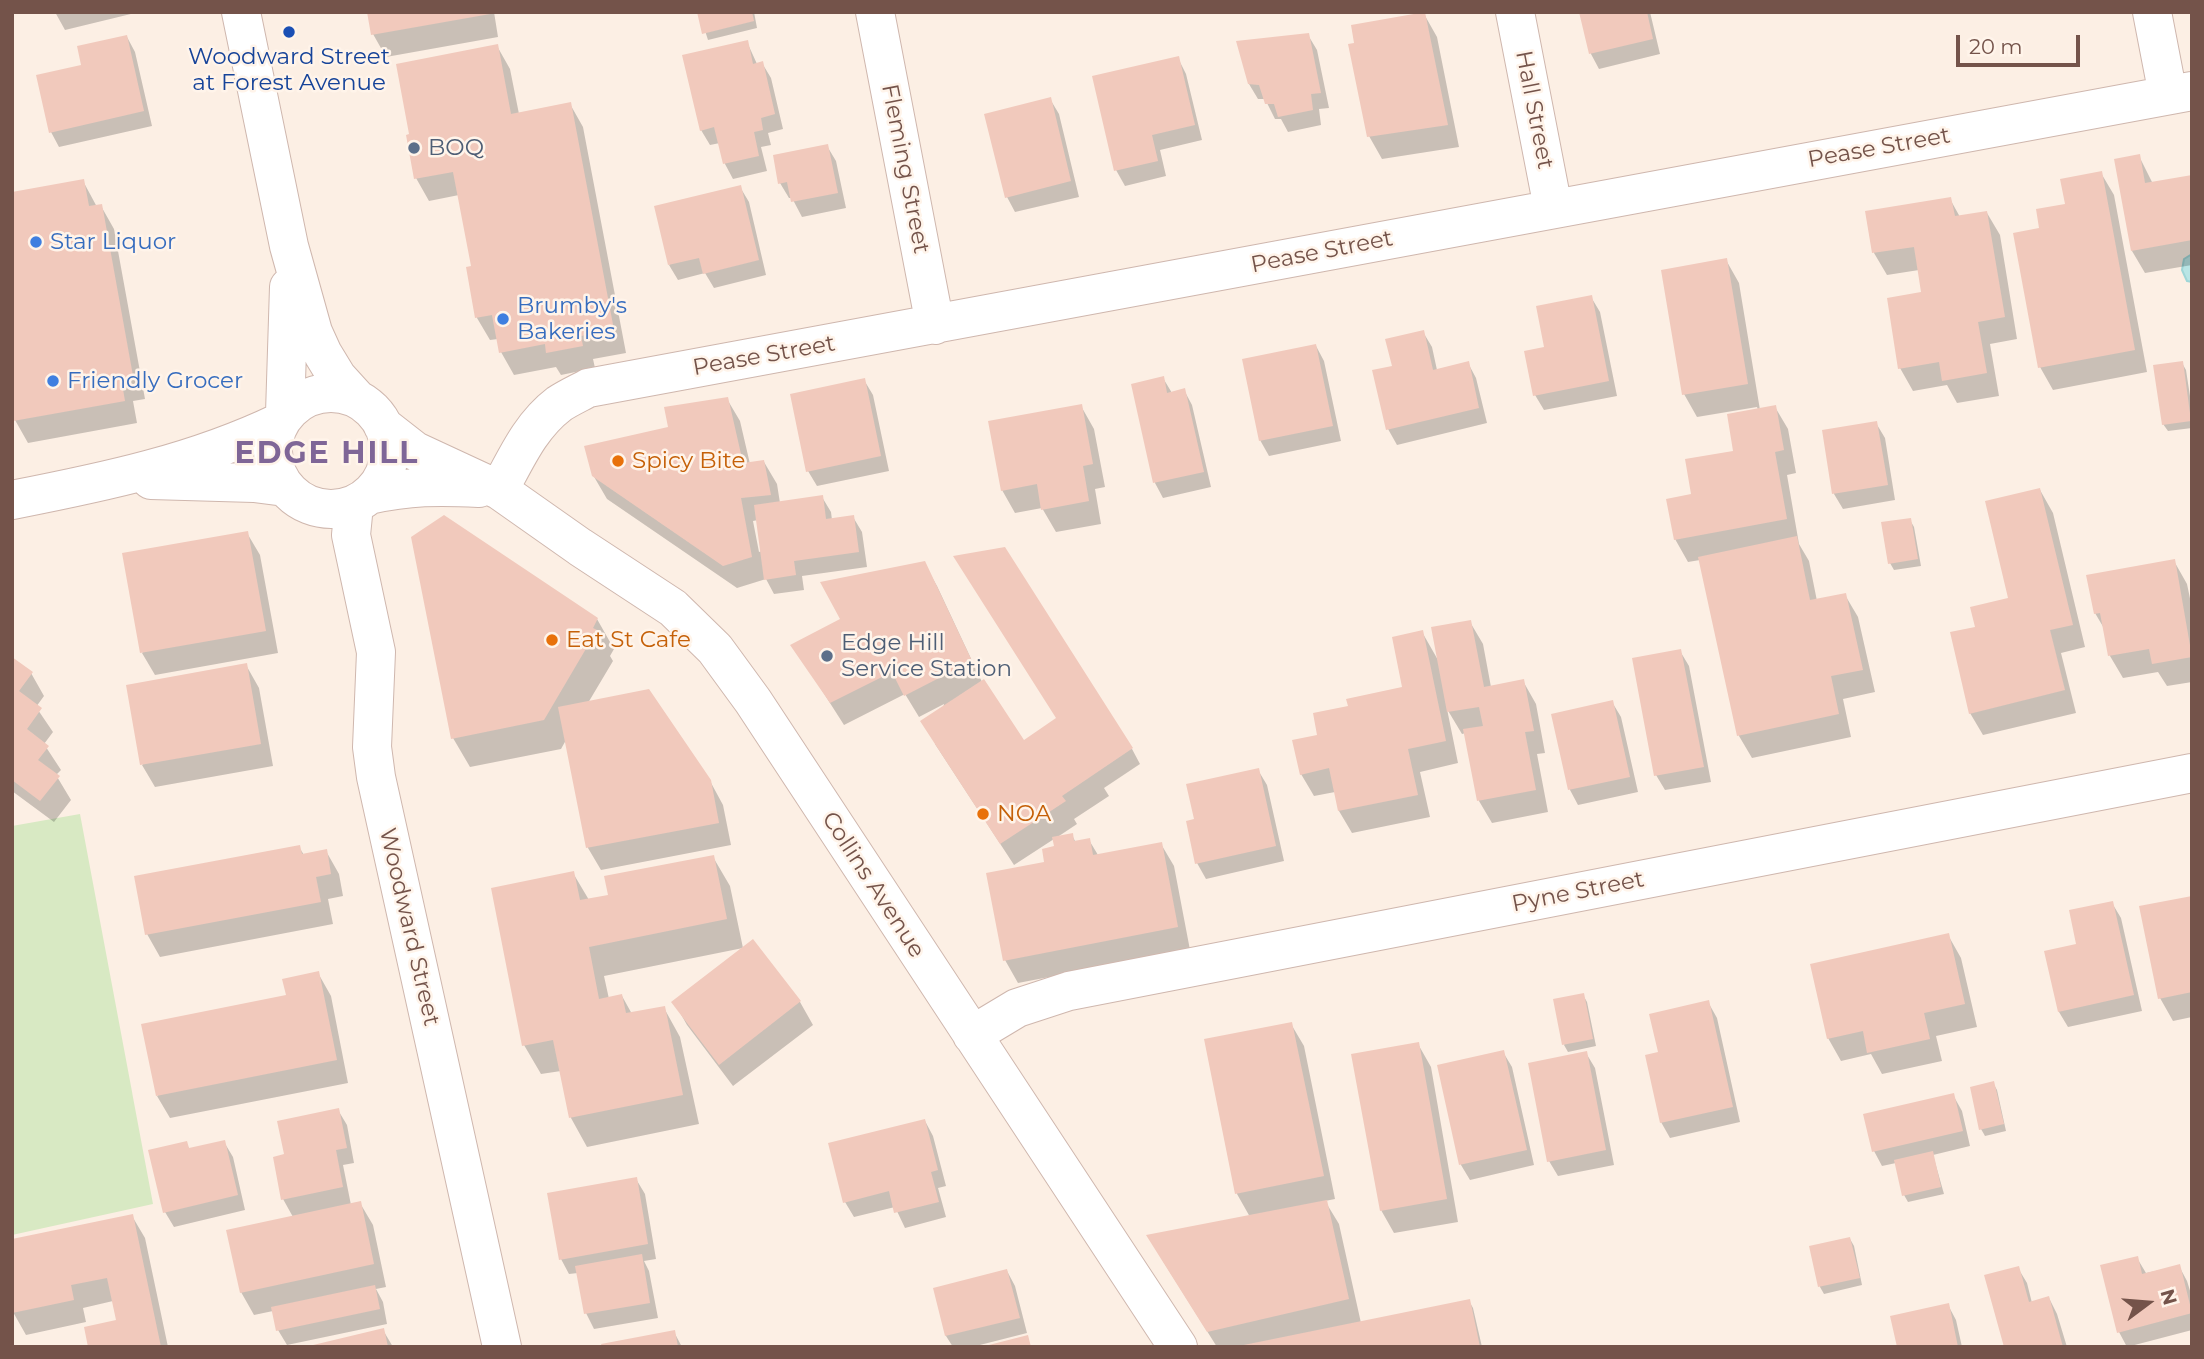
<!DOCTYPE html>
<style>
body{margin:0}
#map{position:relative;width:2204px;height:1359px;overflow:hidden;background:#fcefe4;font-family:Montserrat,sans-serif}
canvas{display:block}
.frame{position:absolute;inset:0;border:14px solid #74534a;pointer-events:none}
.north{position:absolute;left:2113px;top:1268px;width:70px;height:70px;-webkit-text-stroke:5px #fff4ea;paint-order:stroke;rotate:74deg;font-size:19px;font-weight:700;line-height:28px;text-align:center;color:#74534a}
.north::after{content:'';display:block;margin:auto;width:24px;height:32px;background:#74534a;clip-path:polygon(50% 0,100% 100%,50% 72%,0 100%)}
.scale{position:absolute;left:1956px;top:35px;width:124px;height:32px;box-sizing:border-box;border:4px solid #74534a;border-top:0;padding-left:9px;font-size:21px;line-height:24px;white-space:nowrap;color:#74534a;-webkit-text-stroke:5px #fff4ea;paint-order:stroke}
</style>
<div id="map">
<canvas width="2204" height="1359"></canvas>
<div class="frame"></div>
<div class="north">N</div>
<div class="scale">20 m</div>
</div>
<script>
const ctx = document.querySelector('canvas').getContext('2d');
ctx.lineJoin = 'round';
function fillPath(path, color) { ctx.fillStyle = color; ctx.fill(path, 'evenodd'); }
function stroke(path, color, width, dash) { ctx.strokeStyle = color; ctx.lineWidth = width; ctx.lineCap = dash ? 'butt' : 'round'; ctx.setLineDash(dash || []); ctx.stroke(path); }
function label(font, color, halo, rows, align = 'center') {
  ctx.font = font + ' Montserrat,sans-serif'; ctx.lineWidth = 5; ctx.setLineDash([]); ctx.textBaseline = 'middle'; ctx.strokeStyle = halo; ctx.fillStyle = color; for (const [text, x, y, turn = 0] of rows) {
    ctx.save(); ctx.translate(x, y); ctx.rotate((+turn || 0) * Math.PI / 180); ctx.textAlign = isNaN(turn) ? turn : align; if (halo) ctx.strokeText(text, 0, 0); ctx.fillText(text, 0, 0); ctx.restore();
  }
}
const green = new Path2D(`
 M80 814 153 1204 12 1235V826Z`);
const water = new Path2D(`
 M2192 254V282L2187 281 2182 270 2184 259Z`);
const shadow = new Path2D(`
 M55 12H135V13L65 30Z
 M369 12H494L498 37 386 57 373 34Z
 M699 12H754L757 28 708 40Z
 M1581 12H1650L1660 54 1599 69 1591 54Z
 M1424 14 1437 37 1459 147 1382 159 1369 136Z
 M1308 35 1317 50 1329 108 1319 109 1321 125 1288 132 1281 119H1275L1265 99H1258L1249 84Z
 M127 37 135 52 152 126 59 147 51 132 83 67Z
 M747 42 757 64 762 63 771 78 783 129 768 133 771 145 761 147 767 171 733 179 725 164 720 143 710 145 701 130Z
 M497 46 510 69 519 114 570 104 583 127 626 353 593 359 595 368 561 375 556 367 514 375 501 352 498 339 490 340 477 318 468 269 473 268 459 195 429 201 416 178Z
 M1178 58 1186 74 1202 140 1160 150 1166 176 1125 186 1116 170Z
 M1050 99 1059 114 1079 197 1015 212 1007 197Z
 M827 146 836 161 846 208 802 217 792 198H789L780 183Z
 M2139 156 2153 184 2192 177V265L2145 273 2132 251Z
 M2101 173 2114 195 2147 372 2053 390 2040 367 2041 230Z
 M83 181 97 207 101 206 114 229 145 399 133 401 137 423 28 443 15 420 12 406V194Z
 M740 187 749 202 766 275 714 288 705 273 678 280 669 265Z
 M1950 199 1960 217 1987 213 2000 235 2017 339 1990 344 1999 396 1957 403 1947 385 1913 391 1900 368 1923 293 1919 270 1887 275 1874 253 1867 213Z
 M1726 260 1739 283 1760 410 1775 407 1788 429 1796 473 1787 475 1799 544 1809 561 1817 601 1845 595 1858 617 1875 692 1843 699 1851 737 1752 758 1739 736 1700 560 1688 562 1675 539 1694 496 1735 452 1758 410 1757 407 1697 417 1684 394Z
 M1591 297 1600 312 1617 396 1544 410 1535 395 1546 348Z
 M1423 332 1432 347 1437 370 1468 363 1476 378 1487 423 1397 445 1388 429 1394 367Z
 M1316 346 1324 361 1341 441 1269 456 1260 440Z
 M2182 363 2186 370 2192 409V428L2168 431 2163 424Z
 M1163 378 1172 393 1184 390 1192 405 1211 487 1163 498 1155 483Z
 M864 380 873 395 889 471 817 486 808 471Z
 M727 399 740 421 750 464 764 462 777 484 780 503 822 497 831 512 832 520 853 517 862 532 867 567 802 576 804 590 774 594 766 579 737 588 607 499 593 475 670 429ZM758 520 762 551 759 552 753 521Z
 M1081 406 1094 429 1105 487 1095 489 1101 524 1056 532 1042 508 1015 513 1002 490Z
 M1876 423 1885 438 1895 500 1843 509 1834 494 1824 431Z
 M2040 490 2053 513 2085 647 2061 653 2076 713 1983 735 1970 713 1977 628 2010 599Z
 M1910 520 1914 527 1921 566 1894 570 1890 563Z
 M247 533 260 555 278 653 155 675 142 653Z
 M2174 561 2187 584 2192 608V682L2167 686 2158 672 2123 678 2110 656 2105 630 2095 613Z
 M924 563 937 586 982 682 1023 742 1132 749 1140 764 1104 788 1109 796 1074 819 1077 824 1056 838 1072 835 1076 843 1089 840 1098 855 1161 844 1174 866 1190 950 1018 983 1005 960 1046 863 1056 848 1054 839 1014 865 935 744 944 704 919 717 905 694 844 725 793 645 842 620Z
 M597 619 614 649 610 656 613 661 588 703 710 781 723 805 731 845 601 870 588 848 566 740 561 749 470 767 453 738Z
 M1470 622 1483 644 1491 687 1523 681 1536 704 1545 753 1537 754 1548 812 1492 823 1479 801 1466 733 1462 734 1447 709 1458 763 1420 772 1430 817 1352 833 1339 811 1335 792 1314 796 1301 774 1319 736 1350 707 1405 688 1422 632 1438 660Z
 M1680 651 1689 666 1711 782 1665 790 1656 775Z
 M12 659 31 673 44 696 36 707 53 732 44 744 61 770 56 775 71 800 54 822 12 791Z
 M246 665 259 688 273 766 155 787 142 765Z
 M1612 702 1621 717 1638 792 1578 805 1570 790 1553 716Z
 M1258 770 1267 785 1284 861 1206 879 1197 863 1196 821Z
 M299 847 304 855 326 851 339 874 343 896 328 899 333 924 160 957 147 934Z
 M713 857 730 886 743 948 604 976 609 999 622 996 632 1014 664 1008 680 1037 699 1124 587 1147 571 1118 561 1071 541 1074 524 1045 573 873 589 900 610 896Z
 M2192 897V1017L2173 1021 2160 998Z
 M2112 903 2121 918 2142 1011 2068 1027 2059 1012 2046 952 2078 945Z
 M1948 935 1961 958 1977 1027 1936 1036 1942 1061 1882 1074 1871 1054 1841 1061 1828 1038Z
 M753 941 800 1002 813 1025 733 1086 687 1025 674 1002Z
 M318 973 331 996 348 1083 170 1118 157 1096Z
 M1583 995 1587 1002 1596 1046 1568 1052 1564 1045Z
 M1708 1002 1717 1018 1740 1122 1670 1138 1661 1122 1660 1054Z
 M1291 1024 1304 1046 1335 1199 1325 1201 1339 1224 1361 1323 1469 1301 1473 1308 1482 1347H1217L1161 1258 1250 1217 1237 1194 1206 1041Z
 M1418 1044 1431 1067 1458 1222 1394 1233 1381 1210Z
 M1503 1052 1512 1067 1534 1165 1470 1180 1461 1165 1439 1067Z
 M1586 1053 1595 1068 1614 1165 1558 1176 1549 1161Z
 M1993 1083 1997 1090 2006 1131 1985 1136 1981 1129Z
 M1953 1095 1962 1111 1970 1146 1933 1155 1944 1194 1908 1202 1904 1195 1896 1163 1882 1166 1874 1151Z
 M338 1110 347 1125 354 1163 343 1165 351 1205 360 1203 373 1225 386 1287 376 1289 383 1302 387 1324 287 1345 278 1330 273 1311 254 1315 241 1292 293 1217 283 1199 286 1156Z
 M925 1121 933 1136 946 1186 938 1188 946 1217 905 1228 895 1207 854 1217 845 1202Z
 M224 1142 233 1157 245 1210 174 1227 165 1212 186 1143 190 1150Z
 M636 1179 645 1194 656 1259 644 1261 649 1271 658 1318 594 1329 586 1313 578 1273 569 1274 561 1259Z
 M132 1216 145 1238 168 1347H90L118 1322 113 1301 83 1308 86 1322 26 1335 13 1312Z
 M1850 1239 1854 1246 1862 1285 1824 1294 1820 1287 1811 1247Z
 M2137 1258 2146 1273 2179 1266 2187 1281 2192 1297V1330L2127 1347 2119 1332Z
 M2018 1268 2027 1283 2032 1303 2049 1298 2057 1314 2067 1347H2006Z
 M1007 1271 1015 1286 1027 1333 972 1347H953L946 1336 935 1289Z
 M1948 1305 1956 1320 1962 1347H1899Z
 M383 1330 393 1347H312Z
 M674 1332 682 1347H604Z`);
const building = new Path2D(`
 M367 12H489L490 14 371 35Z
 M697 12H752L754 21 702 34Z
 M1425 12 1448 125 1367 137 1348 44 1354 43 1351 25Z
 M1579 12H1647L1653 39 1589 54Z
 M1309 33 1321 93 1311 94 1313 110 1278 117 1274 104H1265L1259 85 1248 84 1236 41Z
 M127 35 144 111 49 133 36 75 81 65 77 46Z
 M748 40 753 64 763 61 775 114 761 118 763 130 754 132 759 156 723 164 714 127 700 131 682 55Z
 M498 44 511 114 571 102 614 330 581 336 583 346 546 353 545 344 499 353 492 315 475 318 466 267 471 266 453 172 414 179 406 135 409 134 396 64Z
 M1179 56 1195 125 1152 135 1158 161 1114 171 1092 76Z
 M1051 97 1071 181 1005 198 984 114Z
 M828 144 838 193 791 202 787 182 778 184 773 155Z
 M2140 154 2145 183 2192 175V240L2131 251 2114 159Z
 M2102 171 2135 350 2038 368 2013 233 2039 228 2036 209 2065 204 2060 179Z
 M84 179 89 206 102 204 133 376 121 378 125 401 13 421 12 192Z
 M741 185 759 260 703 274 699 258 668 265 654 206Z
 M1951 197 1955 216 1987 211 2005 317 1978 322 1987 373 1942 381 1939 362 1898 369 1887 298 1921 292 1914 247 1872 253 1865 211Z
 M1727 258 1748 384 1682 395 1661 270Z
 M1592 295 1609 381 1533 396 1524 351 1544 347 1536 306Z
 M1424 330 1433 370 1469 361 1479 408 1386 430 1372 370 1392 366 1385 339Z
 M1316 344 1333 426 1259 441 1242 359Z
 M2183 361 2191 421 2162 425 2153 365Z
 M1164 376 1167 393 1185 388 1204 472 1153 483 1131 384Z
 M865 378 881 456 806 472 790 394Z
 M728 397 743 463 764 460 771 495 741 498 752 557 723 566 592 476 584 446 668 427 664 407Z
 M1082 404 1093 464 1083 466 1089 501 1041 510 1037 484 1001 491 988 421Z
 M1776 405 1784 450 1775 452 1787 519 1674 540 1666 499 1691 494 1685 459 1733 451 1727 414Z
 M1877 421 1888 485 1832 494 1822 430Z
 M2040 488 2073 625 2050 630 2065 690 1969 714 1950 632 1975 627 1970 607 2008 598 1985 501Z
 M823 495 826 519 854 515 859 552 794 561 796 575 764 580 754 505Z
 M444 515 598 618 593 628 597 630 544 720 451 739 411 537Z
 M1911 518 1918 559 1888 564 1881 522Z
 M248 531 266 631 140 653 122 553Z
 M1797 536 1810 600 1846 593 1863 670 1831 676 1839 714 1737 736 1698 557Z
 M1005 547 1133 748 1062 796 1066 801 1000 844 920 721 984 679 1024 740 1056 718 953 556Z
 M2175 559 2192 657 2152 664 2149 649 2108 656 2100 613 2094 614 2086 575Z
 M925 561 972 661 904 696 892 672 830 703 790 645 840 619 820 582Z
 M1471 620 1484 687 1524 679 1534 731 1525 732 1536 790 1477 801 1463 729 1483 726 1479 707 1447 712 1431 627Z
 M1423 630 1446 741 1408 749 1418 795 1338 811 1329 768 1300 775 1292 740 1317 735 1313 713 1348 706 1346 699 1402 687 1392 637Z
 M1681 649 1704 767 1654 776 1632 658Z
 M12 657 33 672 19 691 42 708 27 729 49 746 38 760 60 776 40 801 12 780Z
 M247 663 261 744 140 765 126 685Z
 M649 689 711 780 719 823 586 848 558 707Z
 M1613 700 1630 777 1568 790 1551 714Z
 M1259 768 1276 846 1195 864 1186 821 1194 819 1186 784Z
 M1073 833 1074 841 1090 838 1093 855 1162 842 1178 927 1003 961 986 873 1044 862 1042 849 1054 846 1052 837Z
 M300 845 302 854 327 849 331 874 316 877 321 902 145 935 134 876Z
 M714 855 727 919 589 947 599 999 622 994 626 1013 665 1006 683 1095 569 1118 553 1040 522 1046 491 888 574 871 580 900 608 895 604 876Z
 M2192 896V992L2158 999 2139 906Z
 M2113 901 2134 995 2058 1012 2044 951 2076 944 2069 910Z
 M1949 933 1965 1004 1924 1013 1930 1039 1867 1053 1863 1031 1827 1039 1810 964Z
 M753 939 801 1001 719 1065 671 1002Z
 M319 971 337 1060 156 1096 141 1024 286 995 282 979Z
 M1584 993 1593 1039 1562 1045 1553 999Z
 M1709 1000 1733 1107 1660 1123 1645 1055 1658 1052 1649 1014Z
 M1292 1022 1324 1176 1235 1194 1204 1039Z
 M1419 1042 1447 1199 1380 1211 1351 1054Z
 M1504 1050 1527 1150 1459 1165 1437 1065Z
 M1587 1051 1606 1150 1547 1162 1528 1063Z
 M1994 1081 2004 1124 1979 1130 1970 1087Z
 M1954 1093 1963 1131 1872 1152 1863 1114Z
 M339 1108 347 1148 336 1150 343 1187 281 1200 273 1157 284 1154 277 1121Z
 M925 1119 938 1170 931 1172 939 1202 894 1213 889 1191 843 1203 828 1143Z
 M225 1140 238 1195 163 1213 148 1150 187 1141 189 1148Z
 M1933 1151 1941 1187 1902 1196 1894 1160Z
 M637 1177 648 1244 559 1260 547 1193Z
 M1327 1200 1349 1299 1207 1332 1146 1235Z
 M361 1201 374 1264 240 1293 226 1230Z
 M133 1214 161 1347H88L84 1327 116 1320 107 1278 71 1285 74 1300 12 1313V1239Z
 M1850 1237 1860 1278 1818 1287 1809 1246Z
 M642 1254 650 1303 584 1314 575 1266Z
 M2138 1256 2142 1274 2180 1264 2192 1313 2117 1333 2100 1265Z
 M2019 1266 2029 1302 2049 1296 2063 1347H2004L1984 1275Z
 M1007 1269 1020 1318 945 1336 933 1288Z
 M375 1285 380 1309 276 1331 271 1307Z
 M1470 1299 1480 1347H1239V1346Z
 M1949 1303 1958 1347H1897L1890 1316Z
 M384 1328 388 1347H309V1346Z
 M675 1330 678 1347H602L601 1344Z
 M1028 1335 1031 1347H985V1346Z`);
const minor = new Path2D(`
 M241 12 289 246 313 332 323 354 337 377 357 399
 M875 12 935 325
 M1515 12 1553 208
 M2152 12 2168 95
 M273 451a58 58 0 1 1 116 0a58 58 0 1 1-116 0Z
 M285 413 289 287
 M383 426 415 451 499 490 580 547 673 608 715 649 753 701 1178 1347
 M151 480 254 483 285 487
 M499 490C516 459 530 426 559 404 568 398 579 393 588 388L2192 91
 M369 495C410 486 438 486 479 488
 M12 500C104 482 195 463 280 422
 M354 505 351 535 376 652 372 747 376 777 502 1347
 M972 1035 1017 1008 1069 991 2192 773`);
const markers = [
 [289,32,7,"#1a4fb4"],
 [414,148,7,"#5c6f8a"],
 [36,242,7,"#3f7fe0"],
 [503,319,7,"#3f7fe0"],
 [53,381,7,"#3f7fe0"],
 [618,461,7,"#e8710a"],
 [552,640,7,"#e8710a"],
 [827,656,7,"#5c6f8a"],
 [983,814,7,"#e8710a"]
];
const transitNames = [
 ["Woodward Street",289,57],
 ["at Forest Avenue",289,83]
];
const streetNames = [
 ["Hall Street",1534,110,79],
 ["Pease Street",1879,148,-10],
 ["Fleming Street",905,169,79],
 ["Pease Street",1322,252,-11],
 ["Pease Street",764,356,-10],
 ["Collins Avenue",873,885,57],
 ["Pyne Street",1578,892,-11],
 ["Woodward Street",409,927,77]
];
const serviceNames = [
 ["BOQ",428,148],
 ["Edge Hill",841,643],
 ["Service Station",841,669]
];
const shopNames = [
 ["Star Liquor",50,242],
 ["Brumby's",517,306],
 ["Bakeries",517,332],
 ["Friendly Grocer",67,381]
];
const foodNames = [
 ["Spicy Bite",632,461],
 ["Eat St Cafe",566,640],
 ["NOA",997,814]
];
const districtNames = [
 ["EDGE HILL",327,454]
];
fillPath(green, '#d8e9c3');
fillPath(water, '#b9e5e5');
stroke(water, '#9fd6d7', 2);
fillPath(shadow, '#0003');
fillPath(building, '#f1c9bc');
stroke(minor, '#cfb7ae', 40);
stroke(minor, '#fff', 38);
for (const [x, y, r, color] of markers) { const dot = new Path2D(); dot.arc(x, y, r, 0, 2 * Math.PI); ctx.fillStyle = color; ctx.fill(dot); stroke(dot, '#fff4ea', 2.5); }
label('23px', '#164399', '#fff4ea', transitNames);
label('23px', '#74534a', '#fff4ea', streetNames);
label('23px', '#4e5e75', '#fff4ea', serviceNames, 'left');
label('23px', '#366cbe', '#fff4ea', shopNames, 'left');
label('23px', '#c56008', '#fff4ea', foodNames, 'left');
ctx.letterSpacing = '2px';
label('bold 30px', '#7f6697', '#fff4ea', districtNames);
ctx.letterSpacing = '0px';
</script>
